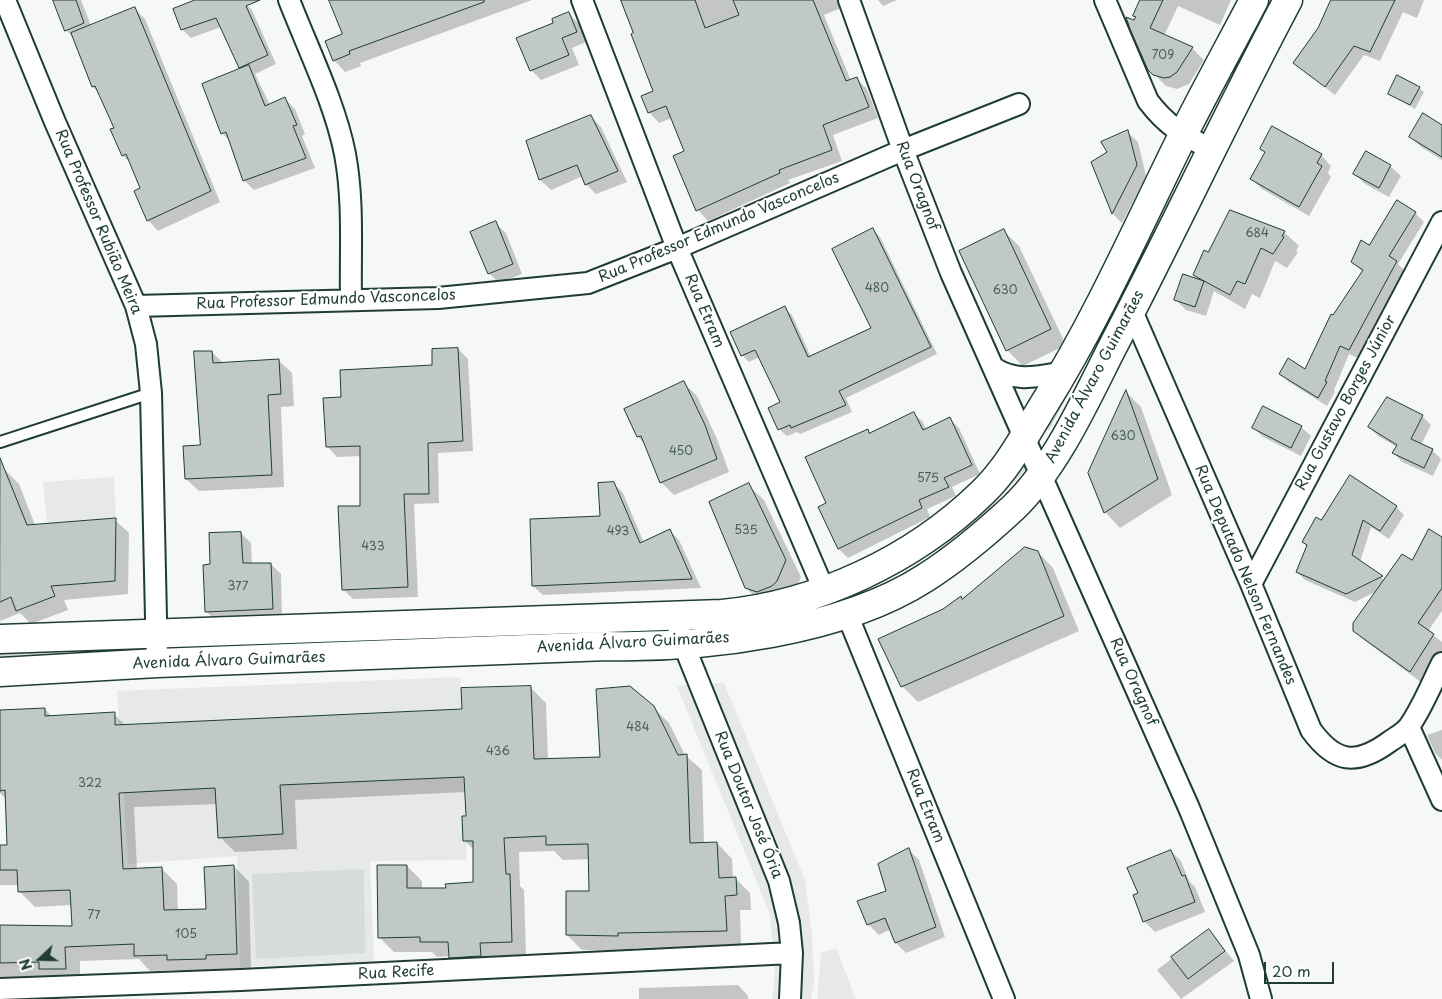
<!DOCTYPE html>
<meta charset="utf-8">
<style>
body{margin:0}
#map{position:relative;width:1442px;height:999px;overflow:hidden;background:#f6f7f7;font-family:"Playpen Sans",sans-serif}
canvas{display:block}
.north{position:absolute;left:15px;top:934px;width:50px;height:50px;-webkit-text-stroke:4px #fff;paint-order:stroke;rotate:249deg;font-size:14px;font-weight:700;line-height:20px;text-align:center;color:#1f3d34}
.north::after{content:'';display:block;margin:auto;width:18px;height:22px;background:#1f3d34;clip-path:polygon(50% 0,100% 100%,50% 72%,0 100%)}
.scale{position:absolute;left:1264px;top:962px;width:70px;height:22px;box-sizing:border-box;border:2px solid #1f3d34;border-top:0;padding-left:6px;font-size:15px;line-height:18px;white-space:nowrap;color:#1f3d34;-webkit-text-stroke:4px #fff;paint-order:stroke}
</style>
<div id="map">
<canvas width="1442" height="999"></canvas>
<div class="north">N</div>
<div class="scale">20 m</div>
</div>
<script>
const ctx = document.querySelector('canvas').getContext('2d');
ctx.lineJoin = 'round';
function fillPath(path, color) { ctx.fillStyle = color; ctx.fill(path, 'evenodd'); }
function stroke(path, color, width, dash) { ctx.strokeStyle = color; ctx.lineWidth = width; ctx.lineCap = dash ? 'butt' : 'round'; ctx.setLineDash(dash || []); ctx.stroke(path); }
function label(font, color, halo, rows, align = 'center') {
  ctx.font = font + ' "Playpen Sans",sans-serif'; ctx.lineWidth = 4; ctx.setLineDash([]); ctx.textBaseline = 'middle'; ctx.strokeStyle = halo; ctx.fillStyle = color; for (const [text, x, y, turn = 0] of rows) {
    ctx.save(); ctx.translate(x, y); ctx.rotate((+turn || 0) * Math.PI / 180); ctx.textAlign = isNaN(turn) ? turn : align; if (halo) ctx.strokeText(text, 0, 0); ctx.fillText(text, 0, 0); ctx.restore();
  }
}
const built = new Path2D(`
 M114 477 116 518 47 523 43 482Z
 M460 677 467 860 370 861 374 962 240 967 237 856 128 864 117 691Z
 M724 683 805 880 812 934 814 983 811 999H772L775 972 770 914 677 686Z
 M836 948 853 992 856 999H817L821 953Z`);
const green = new Path2D(`
 M1268 0H1277L1241 74 1233 70Z
 M1169 188 1172 194 1121 297 1049 430 1046 428Z
 M1025 461 1028 467 978 521 917 560 847 599 844 593Z
 M119 647 122 653 0 659V653Z
 M364 869 365 953 256 959 252 874Z`);
const shadow = new Path2D(`
 M54 0H81L91 26 135 9 145 19 220 202 158 231 148 220 142 189 132 164 123 156 112 130 115 129 99 93 93 87 74 38 66 30Z
 M200 0H238L242 1 252 10 276 64 255 74 270 105 285 99 295 109 305 134 302 136 315 168 254 190 244 180 231 142 222 133 241 70 221 27 191 38 182 29Z
 M330 0H532L360 63 361 66 345 72 334 60 344 35Z
 M621 0H838L841 8 824 15 851 81 857 79 867 89 878 118 833 135 842 161 788 180 790 183 708 221 698 210 675 156 685 152 672 118 659 123 649 112 655 92Z
 M878 0H897L883 6Z
 M1142 0H1231L1220 25 1178 6 1164 36 1192 48 1204 60 1189 84 1177 89 1166 86 1149 69 1135 22Z
 M1332 0H1424L1417 18 1403 12 1380 61 1364 55 1335 95 1295 63 1320 29Z
 M568 13 579 24 586 42 572 48 579 65 541 80 531 70 555 23Z
 M1419 88 1424 92 1415 109 1390 94Z
 M591 117 601 127 627 182 596 194 586 184 583 176 551 190 540 180 528 142Z
 M1442 126V160L1421 147 1411 137Z
 M1127 132 1138 142 1146 176 1122 223 1113 214 1093 162 1109 153Z
 M1261 149 1321 155 1331 166 1328 173 1331 177 1309 216 1262 189 1252 179 1266 153Z
 M1390 166 1401 176 1389 197 1365 184 1355 174Z
 M1415 213 1424 222 1398 264 1405 271 1358 358 1349 354 1334 390 1335 392 1327 406 1289 382 1280 374 1305 370 1334 317 1363 272 1352 262 1370 246Z
 M495 223 506 233 522 274 499 283 489 273Z
 M873 230 880 237 937 354 846 398 852 412 800 434 797 432 787 436 779 429 781 403 760 357 749 362 742 355 784 308 792 315 811 357 872 329Z
 M1004 231 1019 246 1066 345 1023 366 1007 350Z
 M1284 232 1299 246 1296 251 1298 252 1287 268 1275 261 1260 298 1252 294 1245 309 1214 291 1206 316 1186 310 1176 300 1202 281 1195 274 1209 254Z
 M458 349 468 359 473 451 438 453 439 503 414 504 418 597 353 599 343 589 361 507V456L337 457 327 446 343 398 434 366Z
 M212 352 224 364 279 361 292 373 294 406 281 407 284 487 199 491 186 479 201 446Z
 M684 383 697 396 717 439 729 472 674 495 661 482 645 444 638 437Z
 M1126 392 1141 407 1172 495 1120 528 1105 512Z
 M1388 398 1422 416 1431 425 1421 445 1432 450 1441 459 1433 476 1402 462 1394 453 1397 447 1378 436 1369 427Z
 M914 414 923 422 926 430 950 419 959 428 980 474 952 487 956 496 927 509 930 517 848 558 839 549 820 508 828 504 867 430 871 433Z
 M1301 427 1311 436 1301 456 1263 437 1254 428Z
 M5 470 19 484 35 525 115 520 129 533 128 594 64 600 68 610 31 624 20 613 0 621V472Z
 M613 483 623 493 644 543 670 531 679 540 701 588 543 595 533 586 601 517Z
 M748 485 764 500 801 577 793 596 762 603 746 588Z
 M1396 507 1404 515 1389 539 1371 527 1360 562 1385 580 1442 538V611L1428 631 1442 642V659L1426 686 1364 640 1354 630 1377 591 1355 602 1305 580 1297 572 1308 547 1303 542 1321 522Z
 M241 533 251 543 252 564H271L281 574 282 619 216 621 206 611 211 565Z
 M1038 552 1053 568 1079 631 918 702 902 686 963 600Z
 M531 688 546 703 548 760 602 758 653 707 669 723 685 755 702 770 704 844 717 843 732 859 733 878H735L750 893 751 910H740L741 946 633 948V951L582 950 567 935 590 892V859L563 860 554 851 519 852 520 886 524 890 526 956 495 957V971L465 972 450 956 437 957 432 952H394L379 937 407 866 422 881V889H447L475 884 474 850 464 840 467 818 466 792 295 800 297 849 235 852 220 837 218 804 134 807 137 869H162L177 884 178 911 207 910 234 866 249 882 251 969H221V974L184 975 179 970 150 971 139 959 80 961V983L55 984 48 977 0 979V926L73 927 72 905 35 907 19 891V885H0V847L9 846 6 799 0 793V712L45 709 52 717 114 714 126 726 463 710Z
 M1442 730V760L1435 753 1427 735Z
 M909 850 919 860 945 937 906 953 896 943 891 929 879 935 868 924Z
 M1171 851 1181 861 1189 881 1195 887 1205 912 1155 932 1144 921 1139 894Z
 M1209 930 1234 961 1181 999 1157 970Z
 M738 985 748 996V999H639V988Z`);
const building = new Path2D(`
 M53 0H76L84 23 65 31Z
 M195 0H260L246 6 268 55 239 68 216 18 181 30 173 9Z
 M329 0H484V2L349 51 350 54 333 61 325 41 342 34Z
 M621 0H695L705 28 739 15 733 0H813L846 81 857 77 869 107 823 125 832 150 779 170 780 173 696 211 673 156 684 151 666 106 648 113 641 96 653 91 631 34 633 33Z
 M1140 0H1163L1150 28 1193 47 1177 72 1170 77 1164 78 1153 75 1148 70 1130 29 1126 17 1134 20 1136 17 1133 16Z
 M1331 0H1395L1370 52 1354 46 1325 87 1293 63 1318 28Z
 M135 7 211 191 147 221 134 191 140 188 126 154 122 156 110 129 114 128 95 86 92 87 71 33Z
 M569 12 577 32 562 38 569 55 530 71 516 38 553 23 552 19Z
 M249 65 265 106 285 97 297 125 293 126 306 158 243 181 226 132 221 134 202 84Z
 M1397 75 1420 87 1410 105 1388 94Z
 M1423 113 1442 125V157L1409 137Z
 M591 115 618 171 585 185 577 165 539 180 526 141Z
 M1272 126 1322 154 1317 163 1322 166 1299 207 1250 179 1265 152 1260 149Z
 M1128 130 1137 165 1112 214 1091 162 1107 152 1101 142Z
 M1366 151 1391 165 1379 188 1353 174Z
 M1397 200 1416 212 1389 256 1397 261 1349 350 1340 346 1325 381 1327 382 1318 398 1279 374 1288 358 1305 369 1331 314 1333 315 1363 270 1351 262 1361 240 1369 245Z
 M1230 210 1285 231 1282 236 1284 237 1273 254 1261 248 1245 284 1237 281 1230 295 1193 275 1204 250 1208 252Z
 M496 221 513 264 488 274 470 232Z
 M873 228 931 347 839 391 846 405 791 428 790 425 778 430 768 408 780 402 755 350 741 356 730 332 785 306 808 357 871 328 832 249Z
 M1004 229 1051 329 1006 351 959 251Z
 M1183 274 1204 281 1195 307 1174 300Z
 M458 348 463 441 428 443 429 494H404L408 587 342 590 338 506H360V446L326 447 323 398 341 397 340 370 432 365V349Z
 M194 351H212L213 363 279 359 281 394 268 395 272 475 185 479 183 446 200 445Z
 M684 381 705 425 717 459 660 483 641 436 637 437 624 409Z
 M1126 390 1158 479 1104 513 1088 473Z
 M1387 397 1423 415 1411 439 1433 449 1424 468 1392 453 1397 445 1368 427Z
 M1263 406 1302 426 1291 448 1252 428Z
 M914 412 923 430 950 417 972 465 944 478 949 487 919 500 922 508 838 549 818 507 826 503 805 457 868 429 869 433Z
 M0 458 27 525 116 518 115 581 51 586 55 596 16 611 11 597 0 602Z
 M1350 475 1397 506 1380 531 1363 520 1352 555 1383 576 1346 594 1296 572 1307 545 1302 542 1316 517 1321 520Z
 M614 482 640 543 670 529 692 579 532 586 530 519 600 516 598 483Z
 M749 483 786 560 777 581 772 586 757 592 745 588 709 502Z
 M1429 529 1442 537V588L1418 623 1434 634 1410 672 1353 631V623L1402 554 1412 560Z
 M241 532 243 563H271L273 609 205 612 203 565 210 564 209 533Z
 M1025 547 1038 551 1064 616 901 687 878 639 943 609 961 596 962 599Z
 M531 686 534 759 600 757 596 689 630 686 654 706 678 755 687 754 690 843 717 842 719 878 736 877 737 895 725 896 727 931 618 933V936L566 935V891H589L588 844 546 845V836L504 838 506 874H510L512 942 480 943 481 956 449 958 448 942H420V937L378 938 377 865H407V888H446L445 884 473 882V841H463L462 816H466L464 777 280 785 283 834 218 838 215 788 119 793 123 869 162 867 164 910 206 909 204 867 234 865 237 954 206 955V959L167 960V955L134 956V944L65 947 66 969H39V962L0 963V925L72 926 70 890 18 892 17 870H0V845H7L5 790 0 791V710L45 708V716L115 712V725L462 709 461 688Z
 M909 848 936 927 895 943 885 918 867 925 857 901 886 891 878 864Z
 M1171 850 1182 876 1185 875 1195 902 1143 922 1133 895 1138 893 1127 868Z
 M1209 929 1225 951 1188 979 1171 957Z`);
const lane = new Path2D(`
 M0 442 151 393`);
const street = new Path2D(`
 M5 0 55 122 136 306 146 344 151 393 157 663
 M289 0C308 49 335 103 345 154 354 202 350 251 351 299
 M582 0 677 248 824 590
 M849 0 903 150 951 273 1189 808 1249 955 1261 999
 M1105 0 1148 101C1166 125 1184 136 1211 149
 M136 306 438 298 588 283 677 248 903 150 1019 104
 M1132 311 1251 584 1311 730C1335 763 1356 766 1389 742 1396 737 1406 732 1410 725 1423 706 1432 683 1442 663
 M994 368C1017 383 1039 376 1064 372
 M1251 584 1442 222
 M847 614 1004 999
 M675 617 683 643 779 881 789 923 792 953 790 999
 M1409 727 1442 800
 M0 989 241 980 792 953`);
const secondary = new Path2D(`
 M0 639 722 614C817 605 913 560 982 493 1010 466 1026 433 1046 401 1098 317 1138 226 1182 137 1205 91 1230 46 1254 0
 M0 672 157 663 608 646C705 648 841 632 925 578 955 559 986 533 1013 508 1056 467 1085 401 1112 348 1172 233 1227 115 1288 0`);
const numberNames = [
 ["709",1163,56],
 ["684",1257,234],
 ["480",877,289],
 ["630",1005,291],
 ["630",1123,437],
 ["450",681,452],
 ["575",928,479],
 ["535",746,531],
 ["493",618,532],
 ["433",373,547],
 ["377",238,587],
 ["484",638,728],
 ["436",498,752],
 ["322",90,784],
 ["77",94,916],
 ["105",186,935]
];
const streetNames = [
 ["Rua Oragnof",917,186,69],
 ["Rua Professor Rubião Meira",98,222,67],
 ["Rua Professor Edmundo Vasconcelos",719,228,-23],
 ["Rua Professor Edmundo Vasconcelos",326,300,-2],
 ["Rua Etram",704,311,67],
 ["Avenida Álvaro Guimarães",1095,377,-62],
 ["Rua Gustavo Borges Júnior",1346,403,-62],
 ["Rua Deputado Nelson Fernandes",1245,575,67],
 ["Avenida Álvaro Guimarães",633,643,-3],
 ["Avenida Álvaro Guimarães",229,661,-2],
 ["Rua Oragnof",1133,682,66],
 ["Rua Doutor José Ória",748,805,68],
 ["Rua Etram",925,806,68],
 ["Rua Recife",396,973,-3]
];
fillPath(built, '#e6e9e8');
fillPath(green, '#d6dcdb');
fillPath(shadow, '#0003');
fillPath(building, '#c0c9c6');
stroke(building, '#1f3d34', 1);
stroke(lane, '#1f3d34', 14);
stroke(street, '#1f3d34', 24);
stroke(secondary, '#1f3d34', 31);
stroke(lane, '#fff', 10);
stroke(street, '#fff', 20);
stroke(secondary, '#fff', 28);
label('12px', '#476058', null, numberNames);
label('15px', '#1f3d34', '#fff', streetNames);
</script>
